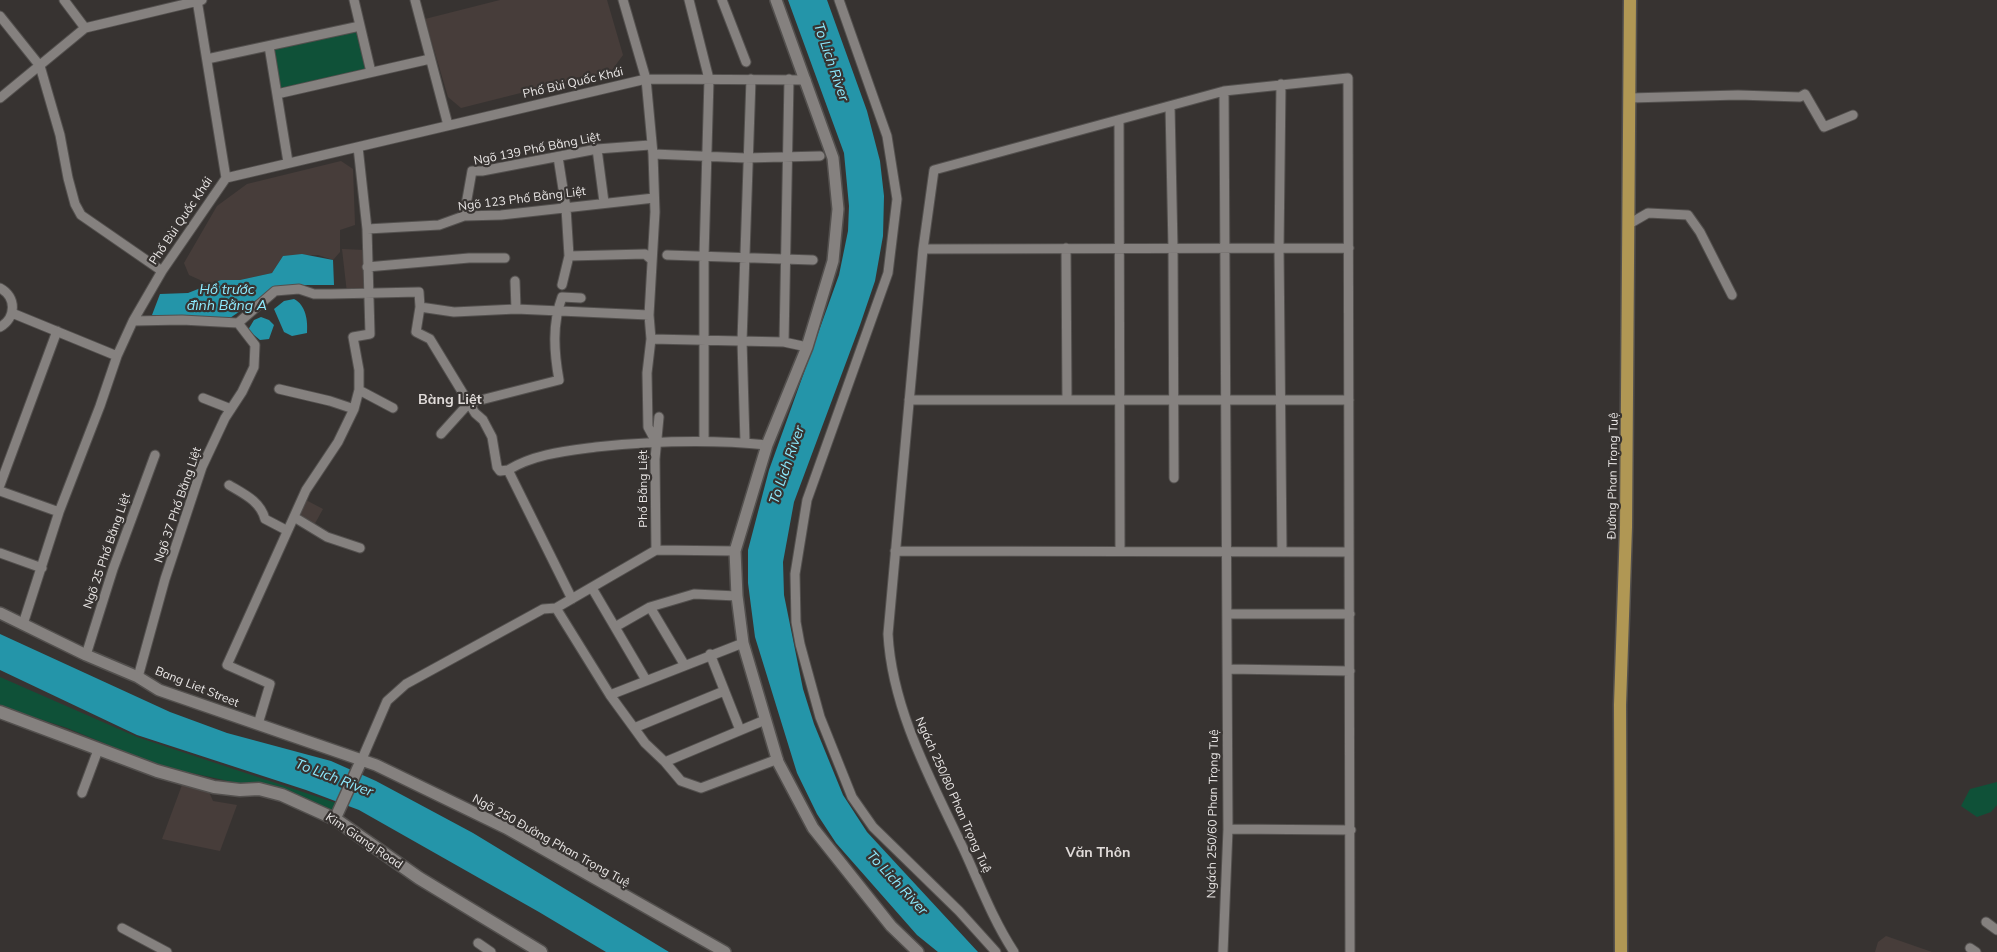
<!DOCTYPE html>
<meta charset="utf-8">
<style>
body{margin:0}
canvas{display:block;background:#373331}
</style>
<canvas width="1997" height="952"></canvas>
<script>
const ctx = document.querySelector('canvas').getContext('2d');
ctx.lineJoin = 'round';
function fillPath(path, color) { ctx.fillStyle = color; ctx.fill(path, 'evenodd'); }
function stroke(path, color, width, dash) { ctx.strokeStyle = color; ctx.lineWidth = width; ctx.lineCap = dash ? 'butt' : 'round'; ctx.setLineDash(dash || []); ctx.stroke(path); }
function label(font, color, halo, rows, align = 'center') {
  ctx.font = font + ' Mulish,sans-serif'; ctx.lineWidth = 4.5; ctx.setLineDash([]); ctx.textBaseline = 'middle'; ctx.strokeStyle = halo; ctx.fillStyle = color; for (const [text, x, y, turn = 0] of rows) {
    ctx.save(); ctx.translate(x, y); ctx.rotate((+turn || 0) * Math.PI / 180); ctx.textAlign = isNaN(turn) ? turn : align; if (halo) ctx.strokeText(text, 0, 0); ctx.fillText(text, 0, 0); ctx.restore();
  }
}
const built = new Path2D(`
 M500 0H607L623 55 612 70 461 108 448 97 425 19Z
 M341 161 353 169 355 225 340 230V252L333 260 318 255 283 256 272 273 240 280H221L209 284 189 275 184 263 217 206 247 184Z
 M342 249 364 250 366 292 347 293Z
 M304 499 323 509 313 527 294 517Z
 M182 785 209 792 213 801 237 805 220 851 162 839Z
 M1886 936 1932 952H1875L1878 942Z`);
const green = new Path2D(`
 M360 26 371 72 277 94 269 46Z
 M0 677 137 737 336 803 333 813 258 783H237L160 766 67 728 0 706Z
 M1997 782V805L1991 812 1977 817 1961 806 1970 789Z`);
const water = new Path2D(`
 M788 0H827L867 111 880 161 884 196 883 236 875 281 860 325 794 502 783 562 784 595 803 689 814 724 843 795 867 832 978 952H938L917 935 836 843 817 814 797 773 755 637 748 583V550L769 470 839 275 848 231 849 206 844 153Z
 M302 254 333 260 334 285H296L274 288 230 318 152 315 160 294 188 293 221 280H240L272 273 283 256Z
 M294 299C306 305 308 321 307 333L292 336 284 332 274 309 284 301Z
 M261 317 269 320 274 325 269 339 260 340 248 330 254 320Z
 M0 634 170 712 227 733 331 761 376 781 473 833 669 952H606L539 912 359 810 306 790 137 735 0 670Z`);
const minor = new Path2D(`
 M64 0 85 28
 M197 0 226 178
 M354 0 371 72
 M415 0 448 125
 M623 0 646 79 653 154 655 212 649 315 651 339 647 373 648 427 655 440
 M689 0 709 79 704 256V441
 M722 0 746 62
 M839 0 887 136 897 199 888 273 807 500 795 574 796 622 800 644 820 717 852 797 873 827 959 911 996 952
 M0 16 40 66 60 135 68 178 75 204 81 215 162 271
 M269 46 288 162
 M207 59 360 26
 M1281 84 1279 248 1282 551
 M277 94 430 59
 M0 98 85 28 202 0
 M1630 98 1738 95 1800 97 1805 94 1824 127 1853 115
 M1170 106 1173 248 1174 478
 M1119 120 1120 551
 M597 149 604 202
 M653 154 746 158 820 156
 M558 157 566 208 569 256 562 285
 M464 216 472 171H482L597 149 650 145
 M1629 224 1648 213 1688 215 1700 232 1732 295
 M367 229 439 225 464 216 501 215 654 198
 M1066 248 1067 400
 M923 249 1349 248
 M667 255 813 260
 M569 256 645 254 652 260
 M367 267 469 258H505
 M515 281 516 309
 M0 288C17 297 16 318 0 327
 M420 307 454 312 516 309 649 315
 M12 313 117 356
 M133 321 182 320 238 323 275 291 299 289 314 294H331L419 292 420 307 416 332 430 339 475 413 483 420 492 437 497 467 500 471 508 470
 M651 339 784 342 807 347
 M784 342 789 79
 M279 389 330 401 354 409
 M359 390 393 408
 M203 398 231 409
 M909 400H1349
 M469 403 559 380C554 352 552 324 562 297L581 298
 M441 434 469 403
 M745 442 742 341 751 79
 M0 485 57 331
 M229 485C244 494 260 501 265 519L286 530
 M0 491 59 512
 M294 517 327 537 360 548
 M656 550 735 551
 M895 551 1349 552
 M0 553 42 568
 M592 588 646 680
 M572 599 508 470C534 454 566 451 596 447 653 441 709 439 767 445
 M650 607 684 664
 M556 608 610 695 645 743 665 762 681 781 701 788 778 759
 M1227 614H1350
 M23 624 59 512 100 406 117 356 133 321 162 271 226 178 646 79 806 80
 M615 627 650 607 694 594 737 596
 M710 654 740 730
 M86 655 113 569 155 455
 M1228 669 1350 671
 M138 677 165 579 202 467 225 418 242 392 254 367 255 345 238 323
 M610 695 743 643
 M258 724 270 684 227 665 306 490 338 442 354 409 359 390V370L353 337 370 334 367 229 358 147
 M634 728 724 691
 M362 759 387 701 406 684 543 609 556 608 656 550 655 459 659 417
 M665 762 765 720
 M82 793 98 750
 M1228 829 1351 830
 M1986 922 1997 930
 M122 928 167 952
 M478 943 491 952
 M1970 948 1976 952
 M1014 952C993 920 980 885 964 850 932 782 892 710 888 634L923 249 934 170 1224 91 1348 78 1350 952
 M1223 952 1228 829 1224 91`);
const tertiary = new Path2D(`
 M776 0 833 158 838 209 833 261 807 347 767 445 735 551 737 596 743 643 778 762 813 828 891 926 918 952
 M0 613 86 655 138 677 159 690 376 765 506 828 725 952
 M335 819 362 759`);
const secondary = new Path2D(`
 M0 712 157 771 214 787 240 790 259 789 282 795 335 819 419 878 541 952`);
const primary = new Path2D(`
 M1621 952 1620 705 1626 527 1630 0`);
const streetNames = [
 ["Phố Bùi Quốc Khái",573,83,-13],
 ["Ngõ 139 Phố Bằng Liệt",537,149,-11],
 ["Ngõ 123 Phố Bằng Liệt",522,199,-7],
 ["Phố Bùi Quốc Khái",181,221,-56],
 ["Đường Phan Trọng Tuệ",1613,476,-89],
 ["Phố Bằng Liệt",643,489,-90],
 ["Ngõ 37 Phố Bằng Liệt",178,505,-71],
 ["Ngõ 25 Phố Bằng Liệt",107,551,-71],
 ["Bang Liet Street",197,687,22],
 ["Ngách 250/80 Phan Trọng Tuệ",953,795,66],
 ["Ngách 250/60 Phan Trọng Tuệ",1213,814,-89],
 ["Kim Giang Road",364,841,34],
 ["Ngõ 250 Đường Phan Trọng Tuệ",551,841,29]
];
const waterNames = [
 ["To Lich River",831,62,71],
 ["Hồ trước",227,290],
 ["đình Bằng A",227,306],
 ["To Lich River",787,465,-71],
 ["To Lich River",334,778,21],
 ["To Lich River",897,883,47]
];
const neighbourhoodNames = [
 ["Bàng Liệt",450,400],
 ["Văn Thôn",1098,853]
];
fillPath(built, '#473d3a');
fillPath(green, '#0f5138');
fillPath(water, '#2495a9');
stroke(minor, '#53504e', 11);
stroke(tertiary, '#53504e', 14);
stroke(secondary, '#53504e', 15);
stroke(primary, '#53504e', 15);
stroke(minor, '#85817f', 9);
stroke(tertiary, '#85817f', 11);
stroke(secondary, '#85817f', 12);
stroke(primary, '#b09754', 12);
label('12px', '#eae7e6', '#373331', streetNames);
label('italic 14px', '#8eebff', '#373331', waterNames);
label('bold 14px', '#e0dbd9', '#373331', neighbourhoodNames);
</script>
